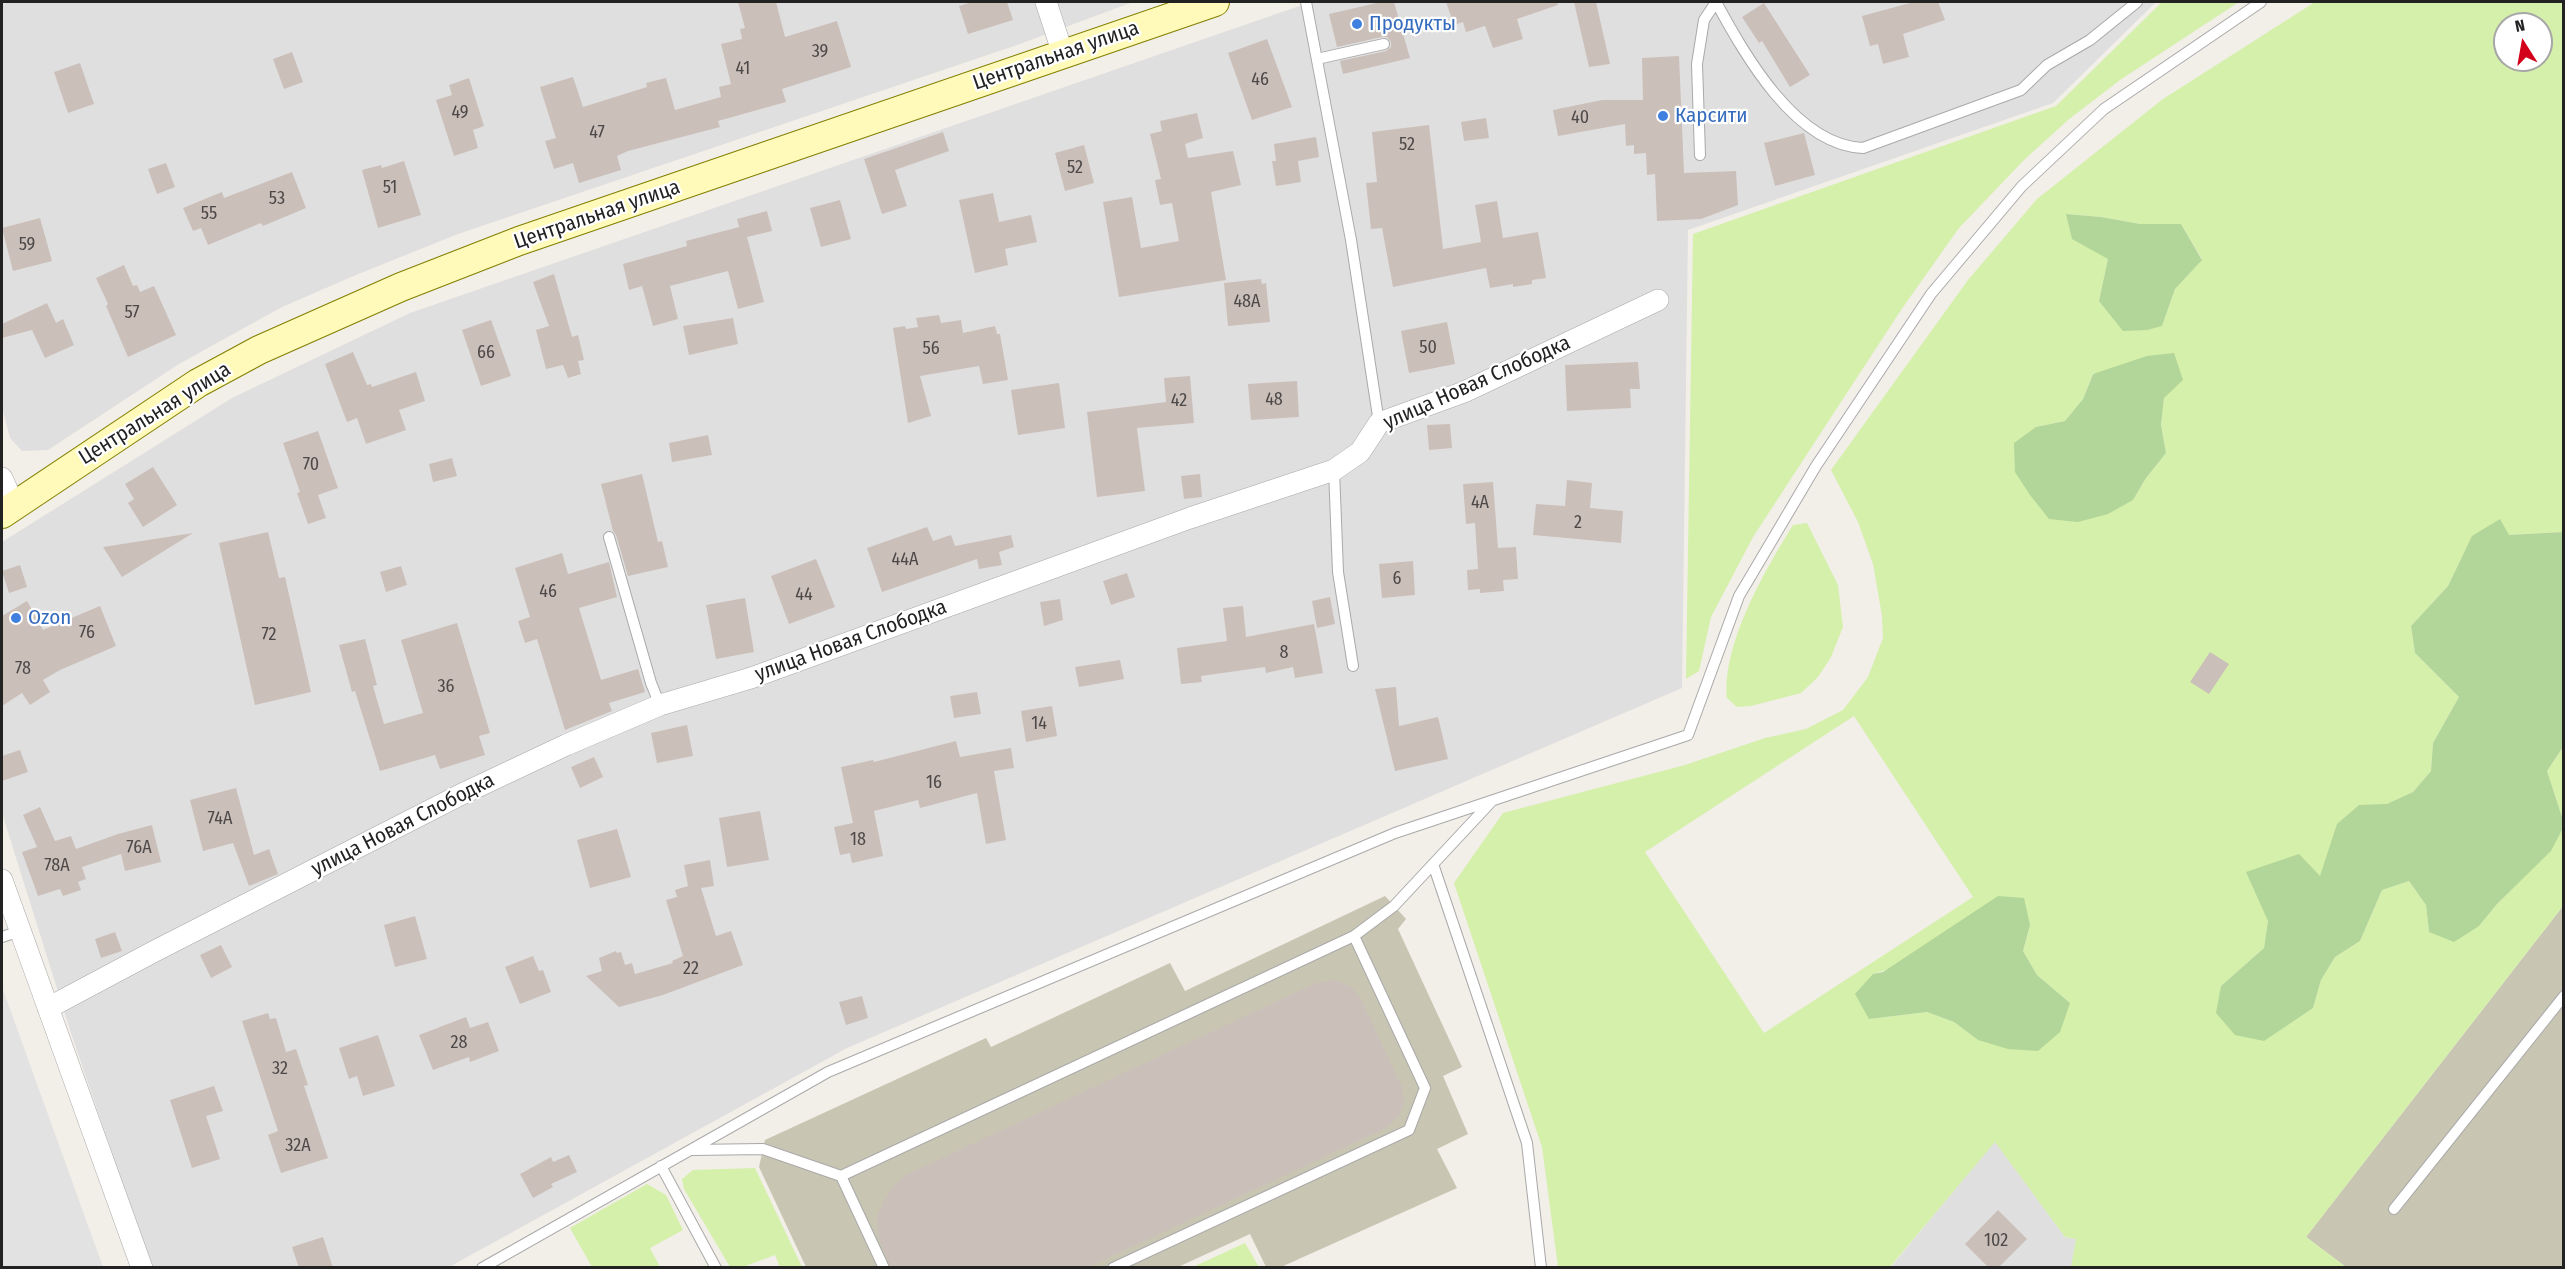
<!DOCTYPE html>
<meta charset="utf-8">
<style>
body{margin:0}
#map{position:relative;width:2565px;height:1269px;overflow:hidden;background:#f2eee8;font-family:"Fira Sans Condensed",sans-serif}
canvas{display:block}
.frame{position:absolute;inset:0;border:3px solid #222;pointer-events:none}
.north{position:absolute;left:2493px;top:12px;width:60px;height:60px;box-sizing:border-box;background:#fff;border:2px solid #a7a7a7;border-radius:50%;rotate:349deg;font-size:16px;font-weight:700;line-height:24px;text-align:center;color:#222}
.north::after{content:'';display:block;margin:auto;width:21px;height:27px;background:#d3001b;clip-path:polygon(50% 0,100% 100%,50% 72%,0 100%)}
</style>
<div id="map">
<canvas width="2565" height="1269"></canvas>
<div class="frame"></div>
<div class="north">N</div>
</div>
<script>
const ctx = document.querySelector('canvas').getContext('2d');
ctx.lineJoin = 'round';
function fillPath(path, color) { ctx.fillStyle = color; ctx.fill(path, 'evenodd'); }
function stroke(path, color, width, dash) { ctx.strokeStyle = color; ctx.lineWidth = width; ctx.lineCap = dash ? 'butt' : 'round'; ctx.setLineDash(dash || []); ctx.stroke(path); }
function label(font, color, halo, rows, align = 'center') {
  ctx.font = font + ' "Fira Sans Condensed",sans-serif'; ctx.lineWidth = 4.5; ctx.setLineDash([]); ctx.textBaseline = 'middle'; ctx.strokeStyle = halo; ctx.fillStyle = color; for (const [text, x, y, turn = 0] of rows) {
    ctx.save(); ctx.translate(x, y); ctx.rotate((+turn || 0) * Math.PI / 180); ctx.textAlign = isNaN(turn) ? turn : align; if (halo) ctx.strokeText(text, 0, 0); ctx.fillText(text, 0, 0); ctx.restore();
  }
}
const residential = new Path2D(`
 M2 2H1133L1017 45 458 234 356 275 282 307 179 364 48 450 22 451 10 438 2 407Z
 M1311 2H2156L2053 103 1688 230 1682 688 847 1048 449 1267H151L71 1033 2 813V542L232 398 410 313Z
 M1995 1141 2065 1237 2077 1239 2071 1267 1890 1268Z`);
const construction = new Path2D(`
 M1385 896 1406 919 1398 929 1462 1067 1443 1076 1468 1134 1437 1149 1457 1188 1281 1267H1266L1250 1234 1178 1267H806L759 1167 765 1140 986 1038 991 1047 1170 963 1185 991Z
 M2563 906V1267H2346L2306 1237Z`);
const grass = new Path2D(`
 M2162 2H2239L2120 80 2068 120 2024 160 1959 228 1901 310 1753 537 1711 617 1699 671 1686 679 1693 234 2056 106Z
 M2315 2H2563V532L2472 537 2448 586 2411 626 2415 653 2459 697 2433 743 2431 771 2413 792 2387 805H2359L2320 876 2268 921 2264 948 2221 986 2313 1008 2321 980 2335 957 2360 941 2382 890 2409 881 2426 905 2429 932 2479 926 2497 904 2550 851 2563 828V906L2306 1237 2346 1267H2071L2076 1239 2065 1237 1995 1142 1890 1267H1558L1542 1147 1454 883 1503 813 1685 765 1765 738 1806 729 1843 710 1868 677 1883 638 1882 616 1873 564 1858 522 1831 470 1968 280 2037 199 2163 99ZM2505 24H2541V60H2505ZM2066 214 2101 217 2140 224H2181L2202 259 2175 289 2162 326 2099 301 2108 259ZM2093 373 2164 398 2161 425 2166 453 2146 478 2133 500 2036 427 2065 421 2083 399ZM1854 716 1973 897 1764 1033 1645 852ZM2030 925 2023 951 2037 975 2070 1003 1978 1040 1954 1022 1927 1012 1869 1019 1873 974Z
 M1807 523 1838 585 1843 627 1831 657 1818 677 1801 693 1751 706 1737 707 1727 698C1722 644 1765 570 1793 525Z
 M2563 747V820L2547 771Z
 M755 1168 802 1267H780L775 1255 743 1267H730L684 1189 682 1179 693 1170Z
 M647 1184 666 1195 683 1230 650 1248 660 1267H592L570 1228Z
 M1245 1243 1259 1267H1193Z`);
const forest = new Path2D(`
 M2066 214 2101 217 2140 224H2181L2202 260 2175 289 2162 326 2147 330 2123 331 2099 301 2108 259 2072 239Z
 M2174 353 2183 380 2164 398 2161 425 2166 453 2146 478 2133 500 2108 514 2078 522 2049 519 2030 495 2015 472 2014 443 2036 427 2065 421 2083 399 2093 374 2147 356Z
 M2500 519 2509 535 2563 532V747L2547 771 2563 820V828L2551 851 2497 904 2479 926 2454 942 2429 932 2426 905 2409 881 2382 890 2360 941 2335 957 2321 980 2313 1008 2264 1041 2235 1035 2216 1013 2221 986 2264 948 2268 921 2246 872 2299 854 2320 876 2337 824 2359 805 2387 804 2413 792 2431 771 2433 743 2459 697 2415 653 2411 626 2448 586 2472 536Z
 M1998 896 2024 898 2030 925 2023 951 2037 975 2070 1003 2060 1032 2038 1051 2008 1049 1978 1040 1954 1022 1927 1012 1869 1019 1855 994 1873 974 1883 972Z`);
const parking = new Path2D(`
 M2 987 103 1267H2Z`);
const building = new Path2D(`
 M738 2H776L785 37 837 21 851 67 782 89 786 102 718 121 720 127 628 151 617 156 621 170 579 183 573 163 554 169 545 141 556 138 540 87 573 77 583 107 647 87 646 83 666 78 675 110 721 97 719 87 731 84 721 44 742 39 740 29 745 28Z
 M972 2H1007L1013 20 968 34 959 6Z
 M1381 2H1394L1410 58 1343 74 1340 61 1386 51 1391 47V42L1387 37H1382L1337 47 1329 14Z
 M1446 2H1557L1558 5 1517 19 1523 39 1493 48 1485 26 1466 32 1463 22 1454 25Z
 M1574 2H1596L1610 64 1589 67Z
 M1914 2H1938L1945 20 1903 34 1909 57 1883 64 1878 44 1870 46 1862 16Z
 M1764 3 1810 75 1790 87 1762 41 1759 43 1742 17Z
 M1267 39 1292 107 1252 120 1228 53Z
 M292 52 303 82 284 89 273 59Z
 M1679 56 1684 173 1736 171 1738 205 1701 219 1657 221 1655 174 1647 175 1646 153 1634 154V145L1626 146 1625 124 1558 136 1553 110 1602 100H1643L1642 58Z
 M80 63 94 104 68 113 54 72Z
 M469 78 484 126 473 130 478 148 454 156 436 100 452 95 449 85Z
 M1197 113 1203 138 1185 144 1188 158 1233 151 1241 185 1211 192 1226 280 1119 297 1103 202 1132 197 1141 248 1179 241 1172 203 1160 205 1155 180 1161 179 1150 134 1162 131 1160 121Z
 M1486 118 1489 138 1464 141 1461 122Z
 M1429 125 1443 249 1481 242 1475 205 1497 201 1503 238 1538 232 1546 278 1532 280V284L1513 287V284L1490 288 1486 268 1393 287 1382 228 1371 229 1366 183 1377 182 1372 132Z
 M943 132 949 151 895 170 907 206 882 214 864 159Z
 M1804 133 1815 175 1775 186 1764 143Z
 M1316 137 1319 157 1298 161 1301 182 1276 186 1272 161H1276L1274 144Z
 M1084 145 1094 183 1065 191 1055 153Z
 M404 161 421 215 378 228 362 170 381 165 382 168Z
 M166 163 175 187 157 194 148 169Z
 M292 172 306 208 263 226 261 223 208 245 201 228 193 231 183 208 222 192 224 198Z
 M993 193 999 222 1031 215 1037 242 1005 249 1008 265 975 273 959 200Z
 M840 200 851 239 821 247 810 208Z
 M767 211 772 231 747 237 764 302 738 309 728 271 670 286 678 319 653 326 642 286 629 290 623 264 687 246 686 241 739 227 737 219Z
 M40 218 52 261 13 271 2 228Z
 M124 265 133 286 137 285 140 292 154 286 176 335 128 357 106 306 108 304 96 278Z
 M554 274 572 337 578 335 584 360 578 361 581 374 568 378 563 365 546 369 536 330 549 326 533 282Z
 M1261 279 1262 284 1266 283 1270 322 1228 326 1224 283Z
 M47 303 56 323 63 319 74 345 45 358 32 330 2 338V324Z
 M939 315 941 323 961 320 963 333 995 326 997 334H1000L1008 380 983 384 979 366 920 376 931 416 908 423 893 328 905 326 906 329 918 327 916 318Z
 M733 318 738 344 689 355 683 326Z
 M491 320 511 376 481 386 462 330Z
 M1447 322 1455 364 1409 373 1401 331Z
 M353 352 367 385 371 384 372 387 416 372 425 401 399 410 406 430 366 444 357 418 347 422 325 364Z
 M1638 362 1640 389H1630L1631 408 1567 411 1565 365Z
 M1190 376 1194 423 1137 428 1145 491 1097 497 1087 412 1166 402 1164 378Z
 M1297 381 1299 417 1251 420 1248 384Z
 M1059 383 1065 428 1018 435 1011 390Z
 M1450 424 1452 448 1429 450 1427 425Z
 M318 431 338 488 318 495 326 518 308 524 297 493 300 492 283 443Z
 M708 435 712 455 672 462 669 443Z
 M452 458 457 476 433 482 429 464Z
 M153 467 177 505 143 527 128 503 134 499 125 484Z
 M642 474 658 542 662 541 668 567 628 576 616 535 613 531 601 484Z
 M1200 474 1202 497 1184 499 1181 476Z
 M1567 480 1592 483 1590 508 1623 511 1621 543 1533 535 1536 504 1565 506Z
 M1493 482 1498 548 1516 547 1518 579 1503 580 1504 591 1480 593V589L1468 590 1467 570 1478 569 1475 523 1466 524 1463 484Z
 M927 527 933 541 951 535 955 546 1011 535 1014 547 999 552 1002 565 979 569 977 559 882 592 867 548Z
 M268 532 279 578 285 577 311 692 255 705 219 543Z
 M193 533 122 577 103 547Z
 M562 553 568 574 609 562 617 597 579 608 601 680 638 669 645 692 609 703 612 711 565 730 537 639 525 643 518 621 530 617 515 568Z
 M816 559 835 607 789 624 771 576Z
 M1413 561 1415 595 1382 598 1379 564Z
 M20 565 27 587 9 593 2 571Z
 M401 566 407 585 386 592 380 572Z
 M1127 573 1135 597 1111 605 1103 581Z
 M1330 597 1335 624 1317 628 1312 601Z
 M745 598 754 652 716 659 706 605Z
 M1060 599 1063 620 1044 626 1040 602Z
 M27 601 43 630 100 606 116 646 60 670 43 680 50 692 30 705 22 693 2 706V616Z
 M1243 606 1246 637 1314 624 1323 673 1295 678 1293 667 1266 673 1265 667 1201 676 1202 682 1181 684 1177 648 1227 641 1223 608Z
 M457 623 490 733 479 736 485 755 440 769 435 755 380 771 355 691 352 692 339 645 365 639 377 685 373 686 384 724 423 713 401 640Z
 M2210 652 2229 664 2209 694 2190 682Z
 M1120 660 1124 679 1079 687 1075 667Z
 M1396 687 1399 726 1438 717 1448 759 1395 771 1375 689Z
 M977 692 981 714 954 718 950 696Z
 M1052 706 1057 736 1026 742 1021 711Z
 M687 725 693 756 657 763 651 733Z
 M956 741 960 757 1011 748 1014 768 994 771 1006 840 986 844 977 793 920 808 918 800 874 811 883 856 852 863 850 853 840 855 834 827 853 823 841 767 873 760 874 762Z
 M20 750 28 772 2 781V756Z
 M594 757 603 777 580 788 571 767Z
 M236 788 254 855 269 849 278 874 249 886 233 843 203 851 190 800Z
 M40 807 55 841 71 836 76 849 118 834 152 825 161 862 125 871 121 854 82 867 86 879 78 882 81 890 63 896 60 889 38 896 22 852 37 847 23 815Z
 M760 811 769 860 727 867 719 818Z
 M617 829 631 877 590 888 577 840Z
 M710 860 714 886 701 888 716 936 731 931 743 965 663 995 619 1007 586 976 602 971 599 958 616 951 617 953 621 952 625 965 632 963 635 974 673 963 672 961 683 956 666 900 677 897 675 890 688 886 684 865Z
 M415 916 427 959 395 967 384 925Z
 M115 932 122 951 101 958 95 939Z
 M221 945 232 967 211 978 200 955Z
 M533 956 539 971 543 970 551 992 520 1004 505 967Z
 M1334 980 1350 986 1360 997 1402 1087 1404 1104 1398 1117 1384 1129 1086 1268H891L879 1239 877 1216 884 1201 893 1187 906 1175 1316 983Z
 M862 996 868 1018 846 1025 839 1002Z
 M268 1013 270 1019 276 1018 286 1052 296 1049 308 1085 304 1086 328 1158 281 1173 268 1135 278 1131 242 1021Z
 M466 1017 470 1028 488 1022 499 1051 470 1062 469 1057 433 1070 419 1035Z
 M378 1035 395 1086 363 1096 357 1076 349 1079 339 1048Z
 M214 1086 223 1111 206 1116 220 1159 192 1168 170 1100Z
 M569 1155 577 1172 551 1184 553 1187 533 1198 520 1174 551 1157 553 1162Z
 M1998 1210 2027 1239 1998 1268H1989L1965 1244Z
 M323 1237 333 1268H299L292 1247Z`);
const lane = new Path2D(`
 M1306 2 1351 240 1379 423
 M1716 2C1745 55 1795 145 1863 148L2021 90 2047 65 2090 40 2137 2
 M1317 59 1384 44
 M1700 155 1697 64 1704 20 1716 2
 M1334 470 1338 572 1353 666
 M609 537 651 683 660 705
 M1433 864 1527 1143 1541 1268
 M2 937 20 931
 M692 1150 763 1149 841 1176 1354 936 1394 906 1491 802
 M661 1166 716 1268
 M841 1176 884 1268
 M2394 1209 2564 996
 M482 1268 828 1072 1395 833 1688 735 1739 596 1816 466 1931 294 2022 186 2104 109 2261 2
 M1113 1268 1409 1130 1425 1088 1354 936`);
const street = new Path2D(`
 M1046 2 1063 54
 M2 478 14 505
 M2 880 142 1268
 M48 1008 153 952 460 795 566 745 660 705 751 678 1190 518 1334 470 1360 452 1379 423 1464 392 1658 300`);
const secondary = new Path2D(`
 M2 514 198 383 259 350 401 287 519 241 1215 2`);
const markers = [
 [1357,24,6,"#3f7fe0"],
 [1663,116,6,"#3f7fe0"],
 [16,618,6,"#3f7fe0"]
];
const numberNames = [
 ["39",820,52],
 ["41",743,69],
 ["46",1260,80],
 ["49",460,113],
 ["40",1580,118],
 ["47",597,133],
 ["52",1407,145],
 ["52",1075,168],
 ["51",390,188],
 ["53",277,199],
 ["55",209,214],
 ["59",27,245],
 ["48А",1247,302],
 ["57",132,313],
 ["50",1428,348],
 ["56",931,349],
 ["66",486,353],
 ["48",1274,400],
 ["42",1179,401],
 ["70",311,465],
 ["4А",1480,503],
 ["2",1578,523],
 ["44А",905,560],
 ["6",1397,579],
 ["46",548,592],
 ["44",804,595],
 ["76",87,633],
 ["72",269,635],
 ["8",1284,653],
 ["78",23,669],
 ["36",446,687],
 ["14",1039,724],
 ["16",934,783],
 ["74А",220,819],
 ["18",858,840],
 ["76А",139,848],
 ["78А",57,866],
 ["22",691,969],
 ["28",459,1043],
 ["32",280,1069],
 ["32А",298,1146],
 ["102",1996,1241]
];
const shopNames = [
 ["Продукты",1369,24],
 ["Карсити",1675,116],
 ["Ozon",28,618]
];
const streetNames = [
 ["Центральная улица",1056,56,-19],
 ["Центральная улица",597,215,-19],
 ["улица Новая Слободка",1477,383,-24],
 ["Центральная улица",155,414,-32],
 ["улица Новая Слободка",851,641,-20],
 ["улица Новая Слободка",403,825,-27]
];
fillPath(residential, '#e0dfdf');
fillPath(construction, '#c8c5b2');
fillPath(grass, '#d5f0aa');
fillPath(forest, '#b2d599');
fillPath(parking, '#e2e2e2');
fillPath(building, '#cbbfba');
stroke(lane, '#a9a9a9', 12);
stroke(street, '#a9a9a9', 22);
stroke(secondary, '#817f00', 30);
stroke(lane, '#fff', 10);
stroke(street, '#fff', 21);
stroke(secondary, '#fffab9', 28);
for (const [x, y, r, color] of markers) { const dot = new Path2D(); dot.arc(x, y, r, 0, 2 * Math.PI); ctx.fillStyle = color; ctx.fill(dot); stroke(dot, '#fff', 2); }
label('18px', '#4c4948', null, numberNames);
label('21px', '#366cbe', '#fff', shopNames, 'left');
label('21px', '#222', '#fff', streetNames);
</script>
